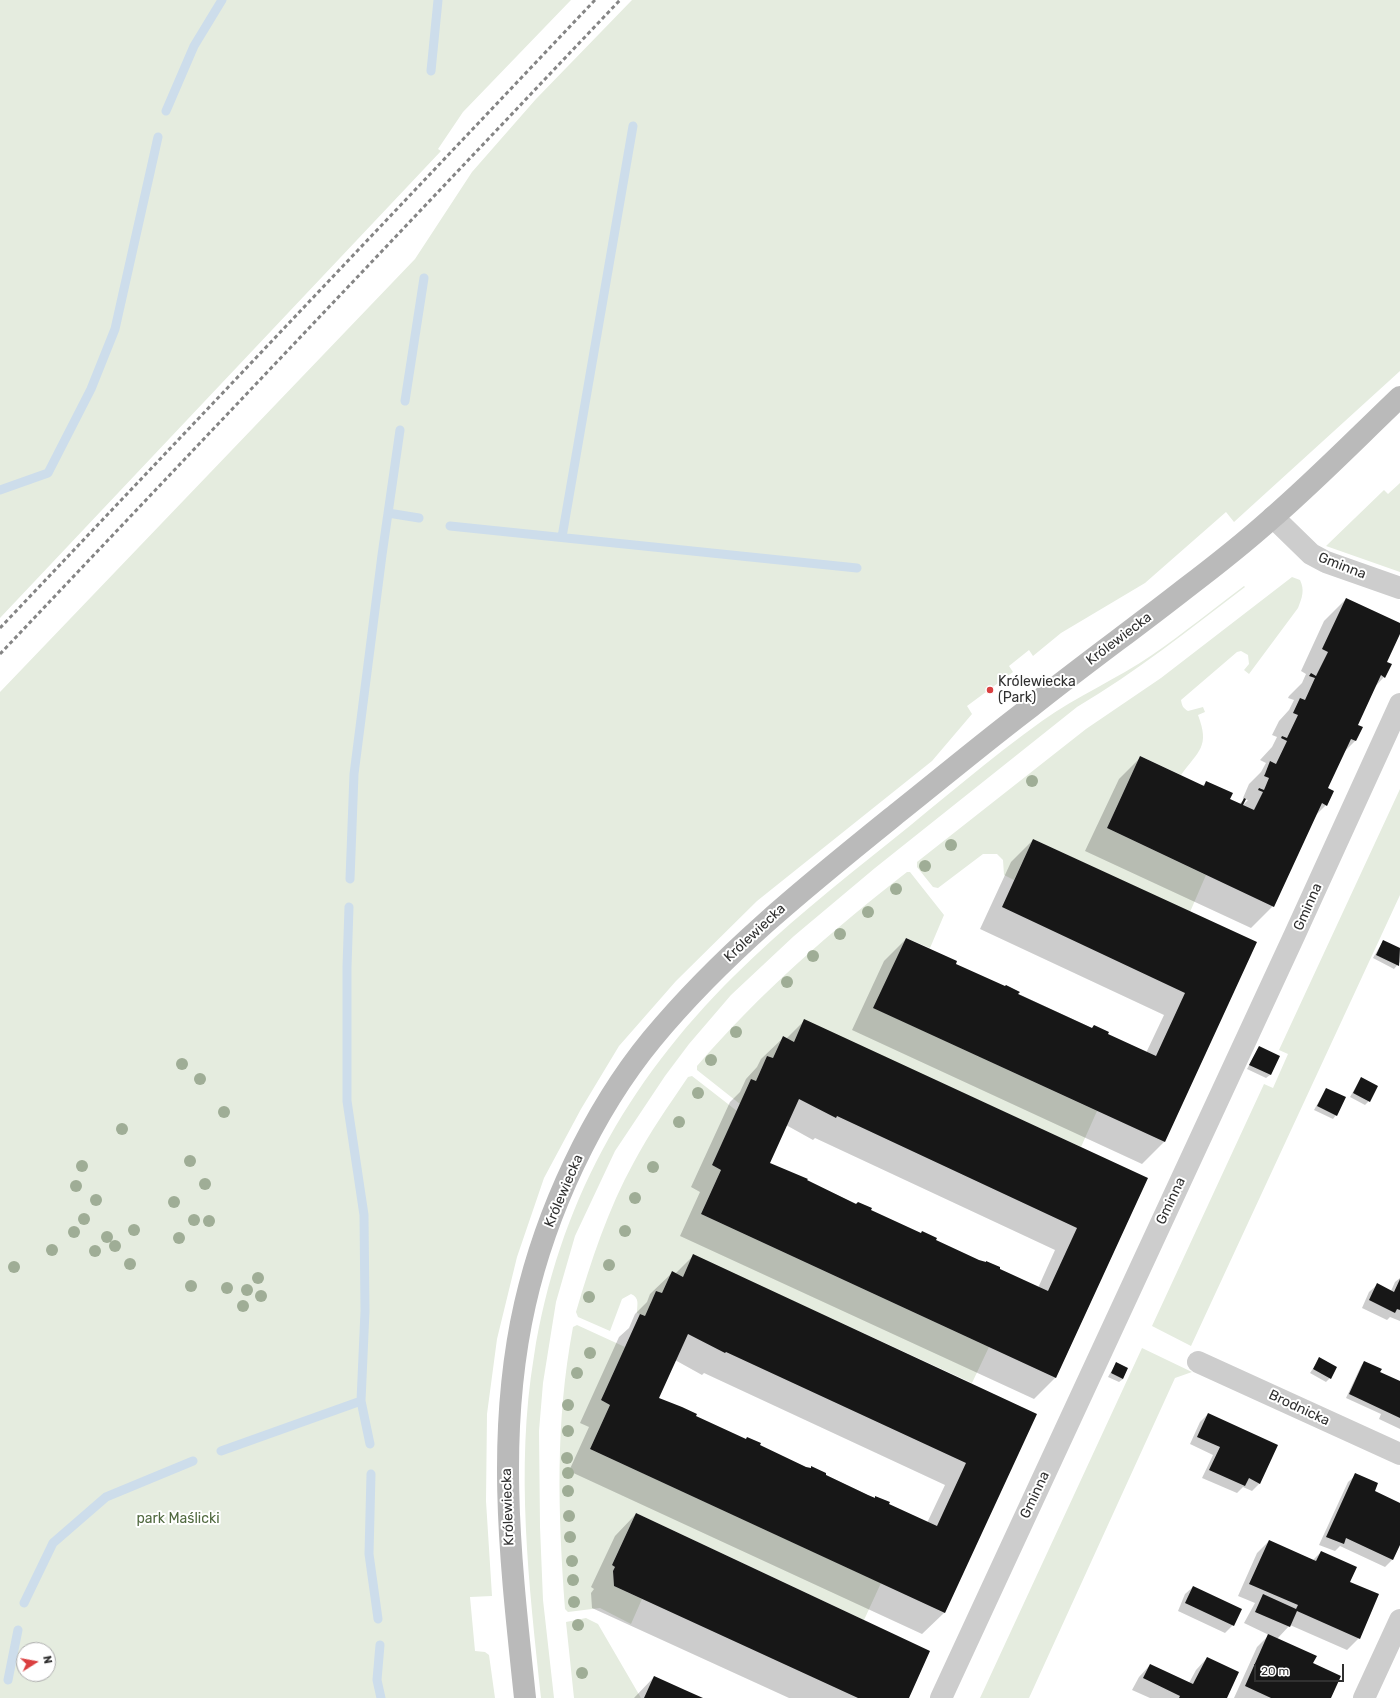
<!DOCTYPE html>
<meta charset="utf-8">
<style>
body{margin:0}
#map{position:relative;width:1400px;height:1698px;overflow:hidden;background:#fff;font-family:Rubik,sans-serif}
canvas{display:block}
.north{position:absolute;left:16px;top:1642px;width:40px;height:40px;box-sizing:border-box;background:#fff;border:1px solid #acacac;border-radius:50%;rotate:79deg;font-size:11px;font-weight:700;line-height:16px;text-align:center;color:#303030}
.north::after{content:'';display:block;margin:auto;width:14px;height:18px;background:#da3f40;clip-path:polygon(50% 0,100% 100%,50% 72%,0 100%)}
.scale{position:absolute;left:1254px;top:1664px;width:90px;height:18px;box-sizing:border-box;border:2px solid #303030;border-top:0;padding-left:5px;font-size:12px;line-height:14px;white-space:nowrap;color:#303030;-webkit-text-stroke:3px #fff;paint-order:stroke}
</style>
<div id="map">
<canvas width="1400" height="1698"></canvas>
<div class="north">N</div>
<div class="scale">20 m</div>
</div>
<script>
const ctx = document.querySelector('canvas').getContext('2d');
ctx.lineJoin = 'round';
function fillPath(path, color) { ctx.fillStyle = color; ctx.fill(path, 'evenodd'); }
function stroke(path, color, width, dash) { ctx.strokeStyle = color; ctx.lineWidth = width; ctx.lineCap = dash ? 'butt' : 'round'; ctx.setLineDash(dash || []); ctx.stroke(path); }
function label(font, color, halo, rows, align = 'center') {
  ctx.font = font + ' Rubik,sans-serif'; ctx.lineWidth = 4; ctx.setLineDash([]); ctx.textBaseline = 'middle'; ctx.strokeStyle = halo; ctx.fillStyle = color; for (const [text, x, y, turn = 0] of rows) {
    ctx.save(); ctx.translate(x, y); ctx.rotate((+turn || 0) * Math.PI / 180); ctx.textAlign = isNaN(turn) ? turn : align; if (halo) ctx.strokeText(text, 0, 0); ctx.fillText(text, 0, 0); ctx.restore();
  }
}
const green = new Path2D(`
 M0 0H571L463 112 438 149 441 151 0 618Z
 M632 0H1400V371L1234 522 1226 512 1145 583 1061 633 1033 656 1029 650 1009 666 1013 672 967 706 972 714 932 761 757 901 676 981 619 1046 581 1109 544 1178 517 1257 497 1339 487 1414 486 1501 492 1596 470 1597 475 1651 485 1652 489 1655 495 1698H0V692L415 259 472 172 536 99ZM24 1650H48V1674H24Z
 M1400 483V572L1326 546 1384 490 1388 494Z
 M1292 577 1300 580C1305 590 1302 598 1298 608L1249 674 1244 670 1249 664 1248 655 1241 651 1237 652 1181 700C1182 706 1183 708 1188 711L1203 707 1205 712 1198 715C1210 747 1199 750 1181 775L1140 756 1107 828 1206 875 1190 912 1033 839 1014 880 1004 875 1003 860 997 854H983L938 888 933 887 917 867V862L1086 729 1161 678Z
 M1244 586 1245 587C1190 629 1136 672 1077 707L875 868 794 936 731 995 689 1044 665 1076 615 1151 575 1236 556 1302 543 1383 539 1431 540 1527 543 1600 554 1698H541C529 1585 515 1469 534 1356 558 1206 626 1083 734 976 782 928 837 884 891 841 941 801 990 758 1042 721 1077 696 1117 679 1152 655 1184 633 1213 609 1244 586Z
 M1400 789V895L1191 1346 1152 1326 1264 1084 1273 1088 1288 1054 1279 1050Z
 M907 872H910L944 915 930 948 906 938 874 1008 1097 1111 1081 1147 804 1020 794 1042 783 1036 773 1058 767 1056 756 1081 740 1104 697 1070V1066C761 992 830 932 907 872Z
 M692 1076 737 1111 712 1165 721 1170 701 1214 989 1347 972 1383 693 1255 683 1277 672 1271 662 1293 656 1291 645 1316 637 1313C637 1304 640 1298 631 1294L622 1299 610 1331 578 1317 576 1312C591 1261 608 1209 634 1162 650 1132 669 1105 688 1077Z
 M577 1325 625 1347 601 1400 610 1405 590 1449 881 1583 864 1620 636 1513 612 1565 615 1567 613 1571 614 1586 642 1599 631 1624 600 1608 568 1612 565 1609C558 1512 555 1423 573 1327Z
 M1142 1348 1192 1372 1175 1378 1029 1698H980Z
 M586 1618 598 1624 641 1698H574L566 1622Z`);
const shadow = new Path2D(`
 M1346 599 1400 624V631L1386 662 1384 677 1374 688 1356 725 1362 728 1355 741 1343 753 1327 788 1326 805 1314 817 1273 906 1251 928 1085 851 1119 779 1141 757 1202 786 1207 782 1228 800 1239 804 1245 799 1243 798 1249 784 1261 772 1266 763 1260 760 1272 747 1277 737 1272 735 1279 721 1289 710 1294 700 1288 698 1289 696 1302 683 1306 674 1301 671 1324 621ZM1245 799 1248 800 1242 806Z
 M1033 840 1255 943 1164 1142 1142 1164 852 1030 884 961 906 939 954 964 1146 1053 1164 1015 980 929 1011 862Z
 M1383 941 1400 949V962L1394 969 1373 958Z
 M804 1021 1147 1179 1056 1377 1034 1399 680 1236 700 1192 691 1187 730 1102 740 1092 746 1079 757 1067 761 1059 783 1038 786 1039ZM786 1125 813 1140 815 1138 1055 1250 1038 1288 768 1163Z
 M1259 1047 1278 1056 1270 1075 1266 1078 1247 1069Z
 M1361 1078 1369 1101 1365 1105 1350 1097Z
 M1326 1089 1336 1115 1333 1119 1314 1110Z
 M693 1256 1036 1414 944 1613 922 1634 569 1471 589 1427 580 1423 619 1337 629 1328 635 1314 647 1302 650 1294 672 1273 675 1274ZM675 1360 702 1375 704 1373 945 1485 927 1523 888 1505 876 1497 874 1498 811 1468 810 1469 759 1446 747 1438 745 1440 657 1399Z
 M1400 1278V1321L1390 1317 1387 1320 1362 1308 1369 1292 1377 1285 1391 1291 1395 1282Z
 M1320 1358 1330 1378 1326 1382 1310 1373Z
 M1364 1362 1379 1373 1400 1382V1429L1379 1419 1381 1414 1346 1398 1361 1366Z
 M1116 1363 1123 1379 1119 1382 1108 1377Z
 M1208 1414 1260 1483 1252 1491 1243 1487 1237 1493 1202 1478 1213 1455 1190 1444 1200 1422Z
 M1356 1475 1373 1492 1400 1504V1543L1392 1560 1385 1567 1340 1546 1335 1551 1319 1545 1348 1482Z
 M636 1514 907 1698H789L592 1608 591 1593 594 1589 591 1587 615 1536Z
 M1269 1541 1313 1560 1321 1552 1349 1582 1359 1638 1347 1650 1290 1625 1277 1639 1312 1664 1330 1698H1234L1257 1647 1269 1635 1244 1623 1255 1603 1238 1596 1257 1553Z
 M1193 1587 1233 1625 1225 1633 1178 1611 1185 1594Z
 M1207 1658 1226 1698H1150L1132 1690 1139 1677 1150 1665 1189 1683 1196 1670Z
 M654 1677 701 1698H634Z`);
const stream = new Path2D(`
 M431 71 438 0
 M166 111 194 46 222 0
 M405 401 424 278
 M0 490 48 473 91 389 115 329 158 137
 M388 513 419 518
 M450 526 857 568
 M562 537 633 126
 M350 879 354 774 382 555 400 430
 M349 907 347 967V1101L364 1215 365 1311 361 1401 370 1444
 M221 1451 361 1401
 M371 1474 369 1554 378 1619
 M24 1603 53 1543 106 1497 193 1461
 M380 1645 377 1680 381 1698
 M8 1680 18 1630`);
const building = new Path2D(`
 M1346 598 1400 623V634L1387 662 1392 664 1385 678 1381 675 1358 725 1363 727 1356 741 1351 739 1328 788 1334 791 1327 806 1322 803 1274 907 1107 828 1140 756 1204 786 1206 781 1233 793 1230 799 1241 804 1244 798 1246 799 1243 805 1254 810 1263 792 1258 790 1259 788 1264 790 1269 778 1264 776 1265 774 1270 761 1276 764 1287 741 1281 738 1282 736 1287 738 1298 715 1293 713 1300 698 1305 700 1315 678 1309 676 1311 673 1316 676 1328 652 1322 649Z
 M1033 839 1257 942 1165 1142 873 1008 906 938 957 961 956 964 1005 986 1006 985 1020 992 1018 994 1092 1028 1094 1025 1109 1032 1108 1034 1156 1056 1185 993 1002 907Z
 M1383 940 1400 948 1399 966 1376 955Z
 M804 1019 1148 1178 1056 1378 701 1214 721 1170 712 1165 751 1079 756 1081 767 1056 773 1058 783 1036 794 1042ZM799 1099 836 1118 837 1116 1077 1228 1048 1291 1000 1269V1267L986 1261V1262L979 1260 936 1240 937 1238 922 1231 921 1233 871 1210 872 1208 858 1202 856 1204 807 1180 808 1179 770 1163Z
 M1259 1046 1280 1056 1271 1075 1249 1065Z
 M1361 1077 1378 1086 1370 1102 1353 1093Z
 M1326 1088 1346 1097 1337 1116 1317 1106Z
 M693 1254 1037 1414 945 1613 590 1449 610 1405 601 1400 640 1314 645 1316 656 1291 662 1293 672 1271 683 1277ZM688 1334 725 1353 726 1352 966 1463 937 1526 889 1504 890 1502 875 1496V1498L868 1495 826 1475V1473L811 1466V1468L806 1467 760 1445 761 1443 747 1437 746 1439 696 1416 697 1414 682 1407 659 1398Z
 M1400 1279V1310L1397 1309 1395 1313 1369 1300 1377 1283 1394 1292Z
 M1319 1357 1337 1367 1331 1379 1313 1369Z
 M1364 1361 1382 1369 1380 1372 1400 1381V1418L1349 1394Z
 M1116 1362 1128 1368 1123 1379 1111 1373Z
 M1208 1413 1278 1445 1260 1484 1249 1478 1245 1486 1209 1470 1220 1447 1197 1437Z
 M1355 1473 1378 1483 1375 1491 1400 1503V1545L1393 1560 1346 1538 1344 1544 1326 1537Z
 M636 1513 930 1651 909 1698H858L614 1586 613 1571 615 1567 612 1565Z
 M1269 1540 1316 1561 1321 1551 1357 1567 1350 1582 1379 1594 1360 1639 1297 1611 1290 1627 1255 1612 1263 1594 1296 1609 1298 1605 1249 1584Z
 M1193 1586 1242 1609 1234 1626 1185 1603Z
 M1268 1634 1317 1656 1313 1663 1341 1676 1331 1698H1271L1245 1686Z
 M1207 1657 1239 1672 1227 1698H1179L1180 1696 1143 1678 1150 1664 1193 1684Z
 M654 1676 685 1690 703 1698H644Z`);
const street = new Path2D(`
 M1273 517 1311 554 1326 562 1400 588
 M1198 1362 1400 1454
 M941 1698 1295 934 1400 704
 M1364 1698 1400 1620`);
const secondary = new Path2D(`
 M525 1698C511 1565 495 1436 525 1304 546 1212 592 1112 652 1039 724 952 812 882 900 811 944 776 987 740 1032 706 1082 666 1135 628 1186 588 1215 566 1244 543 1271 519 1316 480 1357 438 1400 397`);
const rail = new Path2D(`
 M0 628 595 0
 M0 654 620 0`);
const trees = [
 [1032,781],
 [951,845],
 [925,866],
 [896,889],
 [868,912],
 [840,934],
 [813,956],
 [787,982],
 [736,1032],
 [711,1060],
 [182,1064],
 [200,1079],
 [698,1093],
 [224,1112],
 [679,1122],
 [122,1129],
 [190,1161],
 [82,1166],
 [653,1167],
 [205,1184],
 [76,1186],
 [635,1198],
 [96,1200],
 [174,1202],
 [84,1219],
 [194,1220],
 [209,1221],
 [134,1230],
 [625,1231],
 [74,1232],
 [107,1237],
 [179,1238],
 [115,1246],
 [52,1250],
 [95,1251],
 [130,1264],
 [609,1265],
 [14,1267],
 [258,1278],
 [191,1286],
 [227,1288],
 [247,1290],
 [261,1296],
 [589,1297],
 [243,1306],
 [590,1353],
 [577,1373],
 [568,1405],
 [568,1431],
 [567,1458],
 [568,1473],
 [568,1491],
 [569,1516],
 [570,1537],
 [572,1561],
 [573,1580],
 [574,1602],
 [578,1625],
 [582,1673]
];
const markers = [
 [990,690,4,"#da3f40"]
];
const streetNames = [
 ["Gminna",1342,566,21],
 ["Królewiecka",1119,639,-37],
 ["Gminna",1308,907,-66],
 ["Królewiecka",755,933,-43],
 ["Królewiecka",564,1191,-67],
 ["Gminna",1171,1201,-65],
 ["Brodnicka",1299,1408,25],
 ["Gminna",1035,1495,-65],
 ["Królewiecka",508,1507,-92]
];
const poiNames = [
 ["Królewiecka",998,682],
 ["(Park)",998,698]
];
const parkNames = [
 ["park Maślicki",178,1519]
];
fillPath(green, '#e5ecdf');
fillPath(shadow, '#0003');
stroke(stream, '#cdddeb', 9);
fillPath(building, '#171717');
stroke(street, '#cdcdcd', 22);
stroke(secondary, '#bababa', 22);
stroke(rail, '#858585', 3, [4, 3]);
ctx.fillStyle = '#9fad96';
for (const [x, y] of trees) { ctx.beginPath(); ctx.arc(x, y, 6, 0, 2 * Math.PI); ctx.fill(); }
for (const [x, y, r, color] of markers) { const dot = new Path2D(); dot.arc(x, y, r, 0, 2 * Math.PI); ctx.fillStyle = color; ctx.fill(dot); stroke(dot, '#fff', 1.5); }
label('14px', '#303030', '#fff', streetNames);
label('14px', '#303030', '#fff', poiNames, 'left');
label('14px', '#516a40', '#fff', parkNames);
</script>
